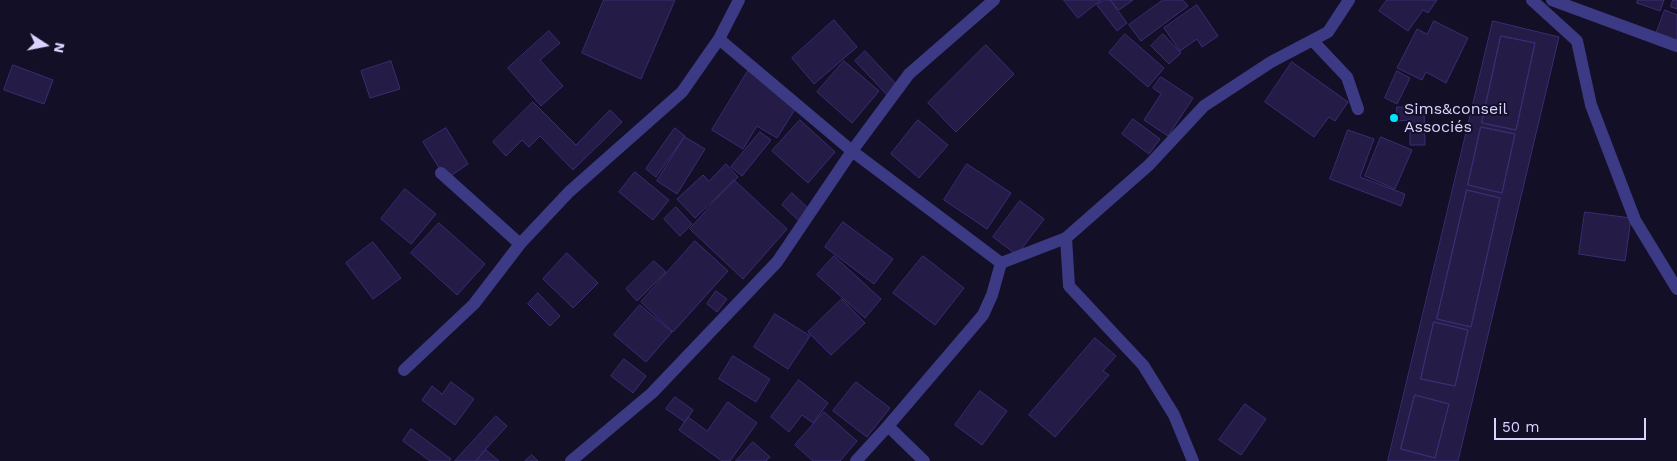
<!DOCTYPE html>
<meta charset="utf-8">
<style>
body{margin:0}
#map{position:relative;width:1677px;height:461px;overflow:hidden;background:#130f26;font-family:"Work Sans",sans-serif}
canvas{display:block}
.north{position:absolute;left:20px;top:20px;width:50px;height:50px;-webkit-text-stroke:4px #130f26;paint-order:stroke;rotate:101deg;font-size:14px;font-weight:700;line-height:20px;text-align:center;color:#d9d4ff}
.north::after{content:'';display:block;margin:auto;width:18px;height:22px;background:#d9d4ff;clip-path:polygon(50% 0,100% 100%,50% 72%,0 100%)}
.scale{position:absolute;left:1494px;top:418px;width:152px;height:22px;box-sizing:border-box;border:2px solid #d9d4ff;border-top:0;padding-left:6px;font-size:15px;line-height:18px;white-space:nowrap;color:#d9d4ff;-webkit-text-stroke:4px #130f26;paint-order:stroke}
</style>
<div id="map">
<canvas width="1677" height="461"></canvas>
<div class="north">N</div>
<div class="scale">50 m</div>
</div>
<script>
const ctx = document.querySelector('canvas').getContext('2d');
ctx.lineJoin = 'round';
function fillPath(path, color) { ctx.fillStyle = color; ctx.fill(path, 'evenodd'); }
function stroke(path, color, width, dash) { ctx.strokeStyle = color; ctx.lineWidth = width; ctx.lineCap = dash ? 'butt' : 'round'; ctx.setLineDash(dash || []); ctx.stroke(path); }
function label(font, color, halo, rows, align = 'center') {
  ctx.font = font + ' "Work Sans",sans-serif'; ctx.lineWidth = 4; ctx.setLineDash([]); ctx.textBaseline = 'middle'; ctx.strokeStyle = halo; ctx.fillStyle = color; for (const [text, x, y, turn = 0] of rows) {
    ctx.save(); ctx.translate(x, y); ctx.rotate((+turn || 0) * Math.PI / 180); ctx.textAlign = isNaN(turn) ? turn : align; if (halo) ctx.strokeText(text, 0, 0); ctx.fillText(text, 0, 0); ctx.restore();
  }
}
const building = new Path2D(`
 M604 0H675L641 79 582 53Z
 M1064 0H1101L1078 18Z
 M1104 0H1110L1127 23 1117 31 1097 5Z
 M1111 0H1133L1119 10Z
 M1163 0H1183L1188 6 1141 41 1129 25Z
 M1387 0H1437L1428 13 1423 10 1408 31 1379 11Z
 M1638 0H1664L1660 11 1637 3Z
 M1673 0H1677V9L1671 7Z
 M1197 5 1218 36 1202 47 1197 39 1180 51 1164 28Z
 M1665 10 1677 15V42L1656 34Z
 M834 20 857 47 814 84 792 58Z
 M1434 21 1468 38 1446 83 1426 72 1422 80 1397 68 1417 29 1427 34Z
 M1493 21 1559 37 1458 461H1388ZM1501 36 1535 43 1516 130 1482 123ZM1481 127 1515 134 1502 193 1468 185ZM1467 190 1500 198 1471 327 1437 319ZM1434 322 1468 330 1455 386 1421 379ZM1415 395 1449 404 1435 458 1401 449Z
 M549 31 560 43 540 60 563 86 541 106 508 68Z
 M1125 34 1164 68 1148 87 1109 53Z
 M1163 34 1181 53 1169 64 1151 46Z
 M1501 36 1535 43 1516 130 1482 123Z
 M986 45 1014 74 956 132 928 103Z
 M865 51 898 86 888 96 855 61Z
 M391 61 400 89 370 98 361 71Z
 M844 61 879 91 852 123 817 92Z
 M1292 62 1348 102 1335 121 1329 117 1314 137 1265 102Z
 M13 65 53 80 44 104 4 90Z
 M748 71 799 103 777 138 757 126 743 149 712 130Z
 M1397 71 1410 78 1397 104 1385 98Z
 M1161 77 1193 98 1168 136 1144 120 1161 94 1153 88Z
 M533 102 576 145 610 110 622 122 573 170 540 136 529 147 522 140 506 156 493 142Z
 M1397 107H1424L1425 145H1410V120L1397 121Z
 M1133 119 1160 139 1149 154 1122 134Z
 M800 120 835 152 808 183 772 151Z
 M918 120 948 145 919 178 891 154Z
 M1481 127 1515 134 1502 193 1468 185Z
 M446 128 468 164 446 179 423 142Z
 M675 128 685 136 656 177 646 169Z
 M1348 130 1374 139 1360 177 1405 194 1401 206 1330 179Z
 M760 132 771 140 742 176 731 167Z
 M685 137 705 149 677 194 657 181Z
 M1381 137 1412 150 1395 189 1365 176Z
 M726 164 738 177 695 218 677 199 703 175 709 181Z
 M967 164 1011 193 987 229 944 200Z
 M635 172 669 200 653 220 619 192Z
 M734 180 787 229 743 279 690 229Z
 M405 189 436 214 411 244 381 219Z
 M1467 190 1500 198 1471 327 1437 319Z
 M792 193 810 210 800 222 782 205Z
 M1020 201 1044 219 1017 255 993 237Z
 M676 207 692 224 680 236 664 219Z
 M1585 212 1631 218 1625 261 1579 254Z
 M843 222 893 259 874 284 825 247Z
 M439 223 485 264 457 295 411 253Z
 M695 241 728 271 673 332 641 302Z
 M373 242 401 278 373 299 346 263Z
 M567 253 598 283 573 308 543 279Z
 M834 256 881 299 865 318 817 275Z
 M923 256 964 288 935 325 893 293Z
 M654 261 666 272 637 301 626 289Z
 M716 291 727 299 717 312 707 304Z
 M538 293 560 316 550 326 528 304Z
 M842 299 865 323 831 355 808 332Z
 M640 305 672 332 646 362 614 335Z
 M775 314 810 336 788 369 754 347Z
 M1434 322 1468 330 1455 386 1421 379Z
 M1095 338 1116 356 1103 371 1109 375 1055 437 1029 415Z
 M733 356 770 379 756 402 719 379Z
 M624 359 646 376 633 393 611 376Z
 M799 380 828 403 813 423 802 415 789 432 771 417Z
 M451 382 474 399 455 425 422 400 432 386 442 394Z
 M856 382 890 408 867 437 833 411Z
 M980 391 1007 411 982 445 955 425Z
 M1415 395 1449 404 1435 458 1401 449Z
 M675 397 693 410 685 422 666 409Z
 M728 402 757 423 730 461H722L679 430 688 417 707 431Z
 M1245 404 1266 419 1241 455 1219 440Z
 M824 412 857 441 840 461H813L795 445Z
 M496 416 507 426 475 461H455Z
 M411 429 451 459 449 461H430L403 441Z
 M753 442 770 457 766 461H736Z
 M486 450 499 461H477Z
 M532 455 538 461H525Z`);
const minor = new Path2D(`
 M1532 0 1577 41 1591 105 1635 220 1677 289
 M719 39 852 151 1001 263
 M1313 41 1347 77 1358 109
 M441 173 520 244
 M1066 238 1069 286 1143 365 1174 415 1193 461
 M404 370 474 304 520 244 569 192 682 92 719 39 739 0
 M888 426 924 461
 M571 461 652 393 777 262 852 151 909 74 994 0
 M856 461 888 426 983 315 992 295 1001 263 1066 238 1149 165 1204 106 1271 62 1328 32 1349 0`);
const tertiary = new Path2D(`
 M1552 0 1677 46`);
const markers = [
 [1394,118,5,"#00e5ff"]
];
const poiNames = [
 ["Sims&conseil",1404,109],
 ["Associés",1404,127]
];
fillPath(building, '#241b47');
stroke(building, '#3b2d73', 1);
stroke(minor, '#3d3a85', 12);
stroke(tertiary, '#3d3a85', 12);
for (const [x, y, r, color] of markers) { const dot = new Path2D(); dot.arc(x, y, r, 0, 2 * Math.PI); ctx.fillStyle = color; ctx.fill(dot); stroke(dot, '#130f26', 2); }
label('16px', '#d9d4ff', '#130f26', poiNames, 'left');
</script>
